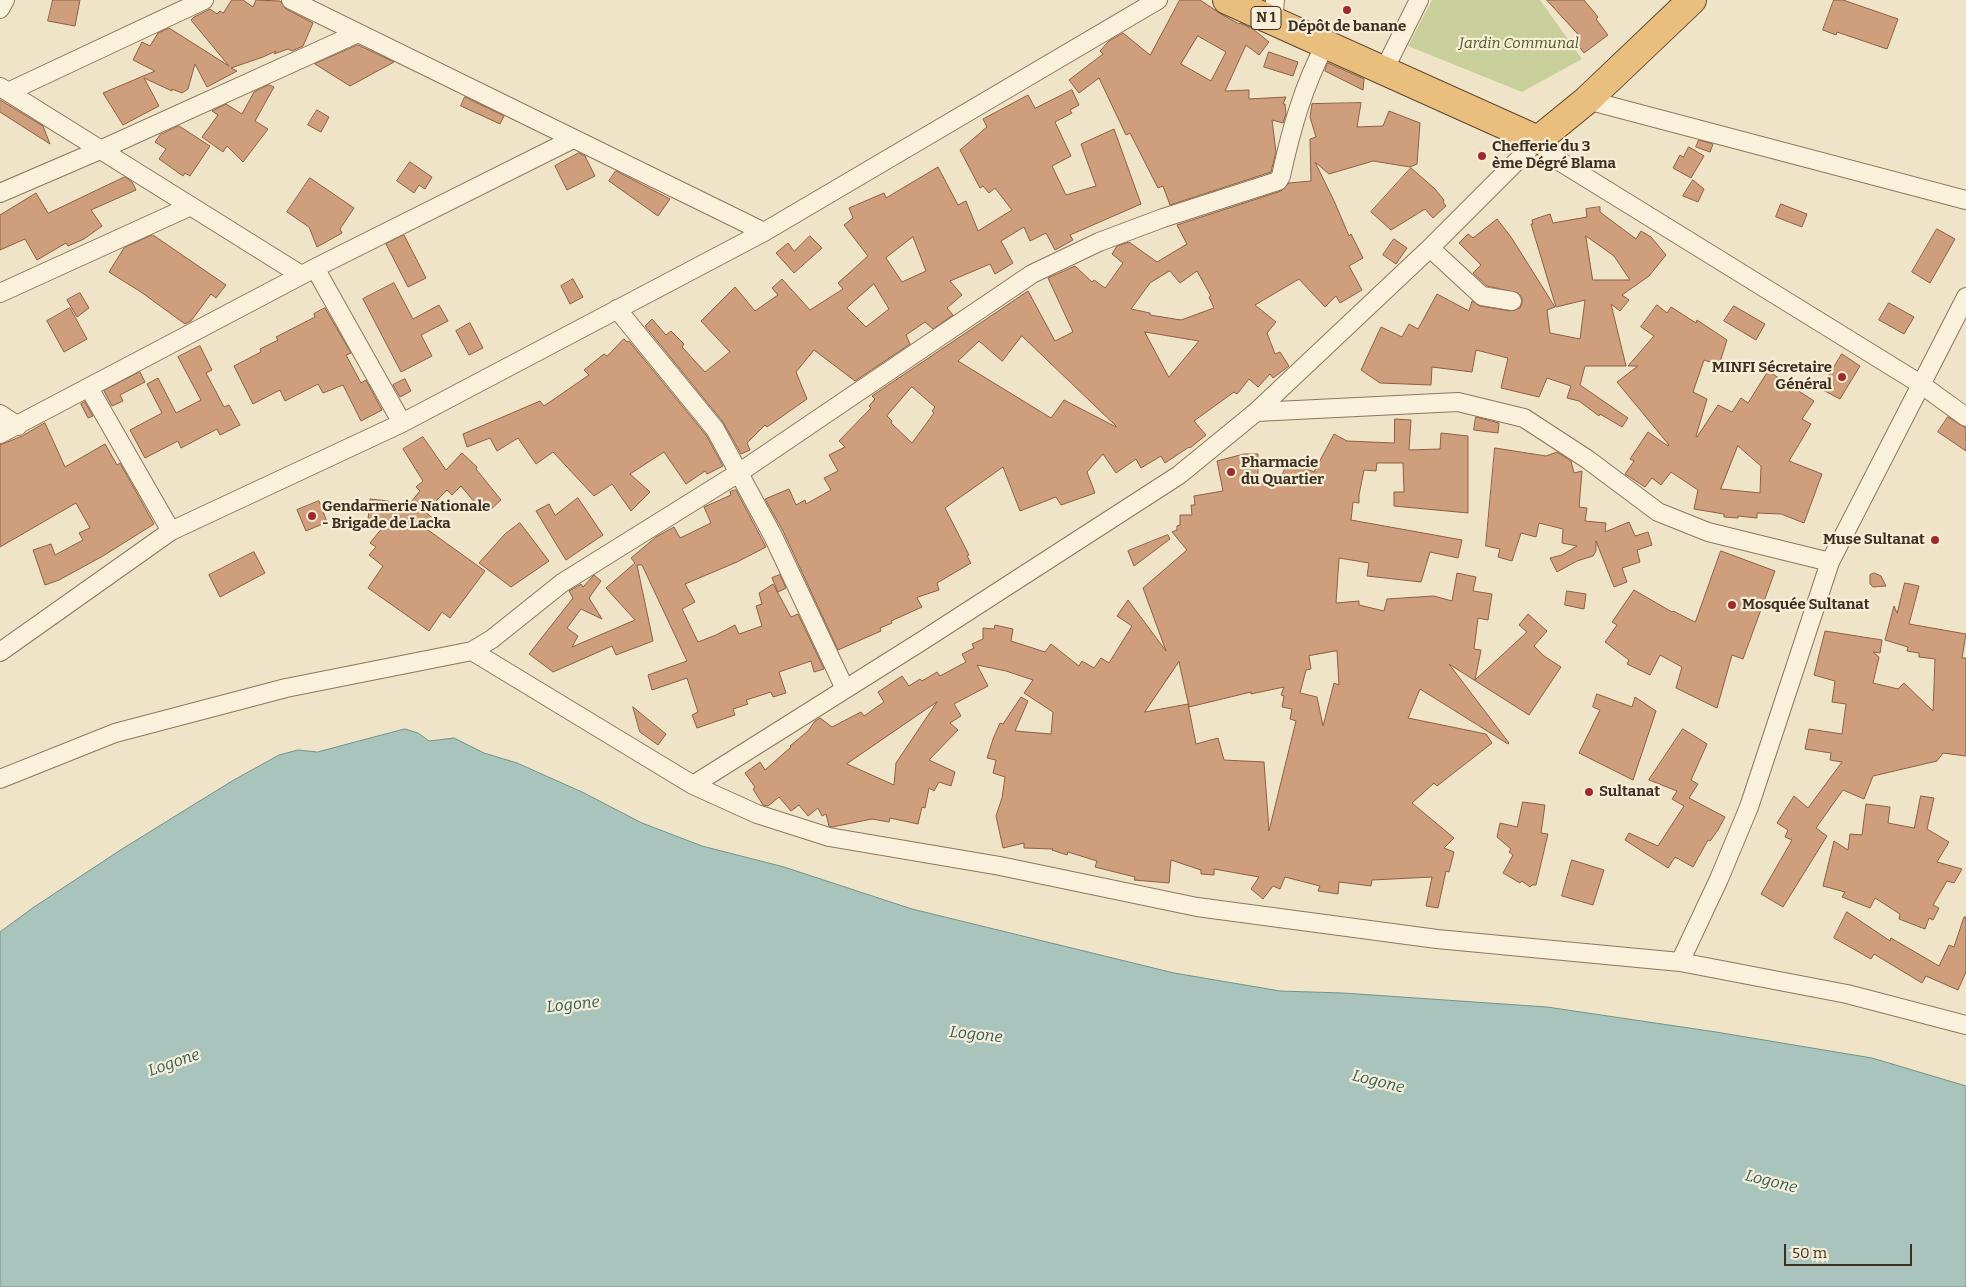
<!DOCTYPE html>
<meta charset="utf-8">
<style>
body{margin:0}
#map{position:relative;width:1966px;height:1287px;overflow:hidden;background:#f0e4c8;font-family:Bitter,serif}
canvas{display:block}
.scale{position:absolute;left:1784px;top:1244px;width:128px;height:22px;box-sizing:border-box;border:2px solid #3d2e20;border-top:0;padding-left:6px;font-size:15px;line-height:18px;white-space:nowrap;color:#3d2e20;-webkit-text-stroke:4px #f7eed8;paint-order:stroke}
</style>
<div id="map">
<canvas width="1966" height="1287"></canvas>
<div class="scale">50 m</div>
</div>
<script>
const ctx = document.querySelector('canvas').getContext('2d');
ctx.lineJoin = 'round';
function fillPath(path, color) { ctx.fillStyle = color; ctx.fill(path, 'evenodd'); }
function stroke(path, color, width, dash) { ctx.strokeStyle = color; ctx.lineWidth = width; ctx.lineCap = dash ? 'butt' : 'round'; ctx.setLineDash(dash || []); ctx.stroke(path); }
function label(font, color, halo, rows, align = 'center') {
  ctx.font = font + ' Bitter,serif'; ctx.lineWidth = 4.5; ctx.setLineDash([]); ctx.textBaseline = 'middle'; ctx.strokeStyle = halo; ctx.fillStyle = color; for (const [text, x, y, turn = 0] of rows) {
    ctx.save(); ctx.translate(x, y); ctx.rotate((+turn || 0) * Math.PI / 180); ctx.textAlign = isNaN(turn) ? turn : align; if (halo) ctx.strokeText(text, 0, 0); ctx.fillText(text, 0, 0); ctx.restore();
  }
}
const green = new Path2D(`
 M1432 0H1540L1582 59 1522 92 1408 46Z`);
const water = new Path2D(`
 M405 729 418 733 429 741 454 738 484 753 517 763 582 792 642 823 702 846 784 867 912 909 1174 973 1280 991 1343 993 1547 1007 1716 1032 1872 1058 1966 1086V1287H0V932L34 907 122 849 232 781 279 755 298 750 317 752Z`);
const building = new Path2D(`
 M53 0H80L75 26 48 21Z
 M232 0H243L253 7 256 0 280 1 286 9 313 23 303 46 292 51 288 49 274 54 276 51 263 57 231 68 237 71 207 87 195 64 188 89 182 93 172 89V91L144 78 159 106 123 125 103 93 155 71 133 60 142 42 150 46 158 33 169 28 229 66 191 20 194 17 210 9 217 14 220 11 223 13Z
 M1180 0H1200L1221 14 1239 24 1240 23 1253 29 1269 42 1259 55 1246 45 1225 91 1249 90V99L1286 97 1283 104H1285L1286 114 1283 123 1272 120 1276 152 1271 172 1170 205 1163 186 1158 188 1130 133 1126 135 1099 78 1079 93 1069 80 1103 54 1100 51 1109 41 1123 33 1150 55ZM1198 36 1226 52 1211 81 1181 64Z
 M1547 0H1584L1598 17 1596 19 1608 35 1584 53 1575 41 1580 37Z
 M1834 0H1843L1898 19 1887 49 1837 32 1836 35 1823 30Z
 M358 45 394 62 350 86 315 64Z
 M1269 52 1298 62 1293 76 1264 67Z
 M1328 63 1364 79 1363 90 1325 71Z
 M269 85 274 87 255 121 268 129 243 162 227 146 223 152 202 137 218 115 212 111 226 104 242 114 254 92Z
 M1072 90 1079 105 1070 110 1072 113 1055 122 1071 156 1052 166 1066 195 1096 186 1081 144 1114 129 1141 204 1070 235 1073 240 1055 250 1046 233 1030 241 1024 227 1001 241 1013 263 995 274 990 264 950 281 962 295 947 308 953 315 933 329 925 322 906 335 910 344 855 381 814 350 796 372 807 399 767 427 765 425 747 443 750 450 741 454 723 422 645 326 652 319 666 335 671 331 684 344 682 347 705 372 730 352 701 321 735 287 755 311 778 295 772 288 782 279 810 310 843 289 838 283 868 256 844 225 853 218 849 208 884 193 886 198 938 167 958 205 966 201 978 231 1012 210 995 188 989 193 983 186 980 188 960 150 987 127 983 119 1028 95 1035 108ZM913 237 926 271 902 282 886 258ZM874 284 889 309 866 327 847 308Z
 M465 97 504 116 500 124 461 106Z
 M0 100 43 126 50 144 0 112Z
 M1361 103 1357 127 1383 126 1389 111 1420 123 1417 164 1410 167 1373 161 1329 174 1315 162 1335 203 1349 236 1351 234 1363 258 1349 266 1362 290 1340 303 1336 296 1325 307 1299 279 1255 305 1276 322 1267 333 1275 354 1280 352 1289 366 1273 378 1270 374 1258 387 1249 379 1237 394 1234 392 1194 421 1206 435 1190 448 1189 447 1165 463 1161 456 1141 468 1136 459 1116 473 1103 454 1087 472 1095 493 1061 505 1056 497 1020 511 1003 467 945 508 969 555 967 556 971 563 937 583 939 590 918 597 917 598 922 607 891 621 892 623 880 628 881 631 838 650 783 531 765 499 789 489 796 505 805 500 806 504 831 490 824 478 838 471 829 455 845 447 839 441 871 408 869 406 875 399 872 396 1028 291 1055 341 1073 332 1048 278 1075 266 1092 282 1094 280 1105 288 1123 263 1112 254 1117 246 1129 242 1157 262 1187 244 1177 225 1281 191 1289 183 1311 181 1310 139 1316 137 1310 117 1312 104ZM1170 271 1180 283 1197 271 1211 296 1209 297 1214 308 1181 320 1150 315V313L1131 309 1150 283ZM1145 332 1199 341 1169 377ZM1022 336 1116 426V427L1064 400 1051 418 958 361 979 341 1002 361ZM912 387 935 407 932 411 934 413 912 443 891 423 892 421 887 416Z
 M317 110 329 117 321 132 308 125Z
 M179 126 210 146 190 176 185 173 183 176 159 159 166 149 155 142 160 135Z
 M1699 140 1713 144 1710 152 1696 147Z
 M1689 147 1704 156 1691 178 1673 168 1680 155 1683 157Z
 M579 153 585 156 595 176 567 190 555 166Z
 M410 162 432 177 425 189 419 185 414 193 397 181Z
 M1411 168 1434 188 1444 200 1443 202 1446 206 1433 218 1425 209 1391 230 1371 212Z
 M616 171 670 199 658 216 609 181Z
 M125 177 132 182 136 190 91 210 102 226 84 239 68 246 66 243 37 260 25 239 0 250V215L36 193 48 213Z
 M310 178 354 208 340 229 342 233 317 247 309 227 287 212Z
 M1693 180 1704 189 1698 202 1683 196Z
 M1781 204 1807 214 1802 227 1776 217Z
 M1600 207V212L1636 239 1641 231 1651 237 1666 255 1649 276 1622 295 1629 300 1620 311 1611 304 1626 366H1585L1580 385 1628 418 1622 427 1600 414 1599 416 1579 401 1567 398 1571 386 1547 378 1539 397 1501 388 1508 358 1476 350 1472 372 1432 367 1431 385 1380 383 1361 370 1381 327 1402 337 1409 324 1418 329 1437 294 1469 311 1472 301 1480 306 1510 311 1520 308 1522 303V298L1518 293 1487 286 1473 273 1481 265 1459 243 1468 234 1473 238 1497 219 1511 237 1555 307 1547 310 1550 333 1580 339 1585 300 1556 307 1531 224H1533L1532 220 1550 214 1553 223 1587 217 1586 209ZM1586 236 1614 256 1630 280H1593Z
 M1937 229 1955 239 1930 283 1912 272Z
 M153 235 226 285 216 298 211 294 191 321 185 324 141 292 109 272 124 248Z
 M404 235 426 278 408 287 386 244Z
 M810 236 822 248 794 273 776 253 788 243 794 251Z
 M1394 239 1407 248 1396 264 1383 255Z
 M573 279 583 297 570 304 561 286Z
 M394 283 413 319 439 305 448 321 421 335 432 356 401 372 363 299Z
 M80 293 89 308 77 317 67 300Z
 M1889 303 1914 317 1904 334 1879 320Z
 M1657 305 1667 313 1671 307 1696 323 1697 320 1727 340 1719 365 1704 360 1693 392 1707 399 1696 436 1697 437 1718 405 1732 412 1741 398 1748 403 1768 371 1814 401 1802 419 1811 424 1789 461 1822 474 1804 523 1781 514 1757 513V518L1738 516V518L1724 517V514L1694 509 1698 490 1671 472 1661 485 1652 478 1645 487 1625 474 1634 461 1630 459 1648 432 1668 446 1669 445 1617 382 1638 366H1628L1654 336 1641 327ZM1738 446 1761 466 1760 493 1721 489Z
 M1734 306 1765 324 1756 340 1724 321Z
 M70 308 87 339 64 352 47 321Z
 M325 308 351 353 346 355 361 383 366 380 382 410 361 421 343 385 323 393 318 384 285 401 280 390 253 404 234 366 261 352 260 349 278 340 276 337 315 317 314 314Z
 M470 323 483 348 469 355 456 331Z
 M624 339 627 342 629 341 706 435 723 466 707 474 705 471 686 484 664 452 630 474 650 492 631 511 612 484 594 496 553 452 536 464 518 438 497 451 490 438 467 447 463 434 540 401 544 406 589 375 584 370 604 354 607 356Z
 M200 346 212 370 206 373 224 407 229 405 240 425 220 435 217 429 181 448 178 441 145 458 130 430 162 413 147 384 158 378 176 413 201 400 178 357Z
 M1842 354 1860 366 1840 399 1821 389Z
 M140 372 145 382 120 395 123 401 112 406 104 391Z
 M405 379 411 391 400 397 393 385Z
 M85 402 93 416 88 418 81 404Z
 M1476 417 1499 423 1498 433 1474 430Z
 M1948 417 1966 428V451L1938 432Z
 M1395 419 1411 420 1409 450 1440 449 1441 433 1468 436V513L1394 506V492H1404L1403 463H1377L1376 471 1364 470 1359 495V503L1353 502 1351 520 1462 540 1458 558 1430 552 1421 582 1367 576 1369 563 1339 558 1336 603 1359 601V605L1384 611 1387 599 1434 596 1452 601 1457 573 1476 577 1473 591 1492 594 1488 620 1478 618 1474 649 1481 650 1475 680 1527 632 1519 625 1528 614 1547 631 1534 646 1544 656 1561 667 1529 715 1449 664 1509 743 1508 744 1420 689 1408 718 1486 734 1492 743 1437 786 1434 783 1412 803 1454 838 1444 848 1454 852 1449 872 1446 871 1438 908 1426 906 1432 877 1372 880 1371 886 1339 882 1338 894 1318 891 1320 886 1285 877 1280 889 1273 886 1263 899 1251 889 1259 877 1214 869V875L1201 874V870L1171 860 1169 883 1134 880 1135 877 1095 867 1097 861 1068 852 1067 855 1052 850 1053 849 1024 848V843L1003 848 996 816 1002 798 1005 777 993 773 996 760 987 758 993 739 1000 723 1003 724 1021 697 1028 701 1015 731 1051 734 1053 712 1024 693 1033 680 1006 671 977 665 988 686 954 704 961 716 950 723 958 730 929 760 955 772 951 786 939 782 934 791 929 788 925 808 922 807 918 824 890 818 889 822 872 819 832 827 829 826 826 814 822 816 818 808 808 816 799 805 791 811 779 797 768 806 763 805 753 789 755 787 745 773 760 762 765 770 791 747 790 746 808 731 815 721 820 718 832 727 861 712 864 716 884 702 878 692 902 676 909 686 920 679 922 681 937 672 940 676 966 662 962 654 974 648 972 644 983 639V628L994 629 995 625 1013 629 1011 641 1045 652 1051 644 1079 666 1082 661 1094 668 1101 658 1109 663 1132 626 1117 616 1128 600 1166 651 1143 588 1187 550 1172 532 1177 530V526L1180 525V515H1192L1191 505H1195L1194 496 1223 491 1217 461 1244 454H1258V477L1280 480 1288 461 1314 472 1334 434 1347 441 1394 443ZM1337 651 1339 685 1334 683 1323 726 1317 697 1300 693 1306 670 1311 669 1309 656ZM1179 662 1189 707 1251 692V694L1284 687 1281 695 1284 696 1282 707 1292 709 1290 719 1296 721 1269 831 1264 762 1224 760 1218 738 1196 744 1188 704 1145 712ZM937 702 896 763 894 785 847 764Z
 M45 423 65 467 105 444 117 465 120 463 154 524 103 556 59 580 45 585 33 550 51 544 55 555 83 540 79 533 90 528 76 503 0 547V445L22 436Z
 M423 437 446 470 462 453 477 467 476 469 501 500 490 510 482 499 476 504 461 486 452 495 447 490 425 512 434 519 427 527 430 528 428 530 485 571 450 618 442 612 429 631 368 588 383 566 369 555 376 547 370 543 383 527 368 520 370 499 388 501 402 513 420 491 416 487 423 481 403 449Z
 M1495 448 1546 456 1557 452 1571 461 1574 473 1582 471 1579 507 1587 508 1585 521 1606 523 1605 532 1629 522 1635 536 1648 532 1652 545 1637 550 1640 562 1622 568 1627 582 1614 587 1596 541V551L1593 556 1577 561 1557 572 1550 558 1562 555 1577 546 1562 543 1563 529 1539 523 1536 537 1521 533 1512 561 1498 557 1500 549 1486 546Z
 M736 490 766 547 737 562 685 584 695 602 682 609 698 642 716 635 735 625 739 634 762 626 756 606 762 604 759 593 773 584 791 617 798 614 824 669 814 672 811 661 779 672 786 693 773 697 771 692 746 700 748 704 733 709 735 715 697 728 692 715 698 712 687 678 652 690 648 675 687 661 642 565H637L653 641 616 655 612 646 553 672 529 654 573 598 569 591 581 584 583 587 594 575 601 581 589 598 602 619 581 609 567 628 578 636 572 647 635 620 606 588 635 563 631 558 656 537 674 527 680 538 711 523 704 507 731 495 730 492Z
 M578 498 603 535 566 560 536 511 549 504 555 515Z
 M319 501 327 522 306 531 297 510Z
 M520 523 549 561 511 587 479 563 505 534Z
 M1168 535 1170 539 1134 566 1128 551Z
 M1721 551 1775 571 1743 659 1732 655 1717 708 1676 688 1682 667 1660 655 1650 675 1627 664 1629 660 1605 642 1617 625 1612 622 1634 590 1672 612 1673 611 1695 622Z
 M254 552 265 573 220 597 209 575Z
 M1874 573 1881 576 1886 586 1873 587 1870 584V575Z
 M780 575 786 588 778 592 772 578Z
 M1905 583 1919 586 1909 624 1966 634 1962 658H1966V756L1943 753 1937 761 1873 776 1864 799 1843 790 1816 828 1827 836 1783 907 1761 894 1792 840 1785 837 1788 830 1777 823 1794 796 1808 808 1842 762 1830 760 1831 753 1805 749 1809 729 1842 734 1846 704 1832 702 1835 681 1814 675 1825 631 1882 640 1880 653 1873 652 1879 657 1873 683 1898 689 1904 683 1933 711 1935 659 1919 657V653L1907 651 1908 647 1885 640 1894 606 1897 613Z
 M1567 591 1586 594 1584 609 1565 605Z
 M1597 694 1632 707 1635 697 1656 711 1633 780 1579 753 1600 710 1593 707Z
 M633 707 666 734 658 745 640 732Z
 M1683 729 1707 744 1691 780 1698 784 1689 798 1725 817 1718 830 1710 841 1708 840 1693 867 1675 857 1668 868 1625 840 1629 833 1658 846 1684 806 1672 799 1677 791 1649 780Z
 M1921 796 1934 798 1927 829 1949 842 1937 862 1962 869 1954 883 1947 881 1933 905 1939 908 1933 920 1929 918 1925 929 1899 919 1900 914 1875 898 1870 908 1842 897 1845 892 1823 886 1834 841 1848 850 1850 834 1862 835 1866 804 1890 807 1888 823 1914 828Z
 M1523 802 1545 805 1541 833 1548 834 1536 885H1532L1530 887 1522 881 1520 883 1503 873 1513 855 1509 852 1511 849 1497 837 1500 823 1517 827Z
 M1572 860 1604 870 1593 905 1562 896Z
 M1847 912 1890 941 1891 938 1939 966 1949 945 1954 947 1964 917H1966V972L1958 990 1926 976 1922 983 1874 954 1871 959 1834 938Z`);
const minor = new Path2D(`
 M291 0 764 232
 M0 9 5 0
 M1273 22 1275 0
 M1384 70 1419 0
 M0 87 301 275
 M8 92 204 0
 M1587 100 1966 200
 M0 193 100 150 358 33
 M1430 248 1482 296 1512 301
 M315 268 402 423
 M0 293 191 206
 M617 309 715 429 773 536 845 689
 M89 388 171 531
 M1256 412 1458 402 1524 418 1587 459 1658 512 1708 532 1830 562
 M0 414 18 426
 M0 434 315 268 573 139
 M472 651 492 639 562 583 740 472 1032 274 1099 242 1163 218 1278 181 1281 176C1291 130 1303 87 1325 45
 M0 652 171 531 402 423 764 232 1158 0
 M0 779 115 733 286 688 472 651 693 785 757 814 829 837 1000 866 1197 907 1437 939 1680 962 1847 994 1966 1025
 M693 785 925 639 1179 475 1256 412 1430 248 1538 140 1551 156 1922 385 1966 417
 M1680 962 1719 879 1749 807 1830 562 1966 297`);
const trunk = new Path2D(`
 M1227 0 1538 140 1587 100 1692 0`);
const markers = [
 [1347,10,5,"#9e2a2b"],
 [1482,156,5,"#9e2a2b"],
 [1842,377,5,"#9e2a2b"],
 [1231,472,5,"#9e2a2b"],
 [312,516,5,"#9e2a2b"],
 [1935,540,5,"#9e2a2b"],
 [1732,605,5,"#9e2a2b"],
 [1589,792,5,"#9e2a2b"]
];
const shields = [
 [1266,18,30]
];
const shieldNames = [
 ["N 1",1266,18]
];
const poiNames = [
 ["Dépôt de banane",1347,27,"center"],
 ["Chefferie du 3",1492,147],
 ["ème Dégré Blama",1492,164],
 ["MINFI Sécretaire",1832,368,"right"],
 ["Général",1832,385,"right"],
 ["Pharmacie",1241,463],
 ["du Quartier",1241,480],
 ["Gendarmerie Nationale",322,507],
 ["- Brigade de Lacka",322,524],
 ["Muse Sultanat",1925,540,"right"],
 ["Mosquée Sultanat",1742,605],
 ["Sultanat",1599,792]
];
const parkNames = [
 ["Jardin Communal",1519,44]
];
const waterNames = [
 ["Logone",573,1005,-6],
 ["Logone",976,1035,6],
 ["Logone",174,1063,-19],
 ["Logone",1378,1082,14],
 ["Logone",1771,1182,14]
];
fillPath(green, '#c9cf9b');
fillPath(water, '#a9c4bc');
stroke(water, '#6f938a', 1);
fillPath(building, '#cf9f7d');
stroke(building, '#8d5f41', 1);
stroke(minor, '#8d765c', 20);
stroke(trunk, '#5b4430', 30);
stroke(minor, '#faf1dc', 18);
stroke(trunk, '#eabe7c', 28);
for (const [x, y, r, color] of markers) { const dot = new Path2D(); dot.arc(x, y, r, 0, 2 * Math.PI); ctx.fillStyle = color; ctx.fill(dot); stroke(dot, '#f7eed8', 2); }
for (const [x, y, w] of shields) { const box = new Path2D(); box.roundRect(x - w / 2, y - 11.5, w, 23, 4); ctx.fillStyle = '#f7eed8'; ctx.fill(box); stroke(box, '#3d2e20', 1); }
label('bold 14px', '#3d2e20', null, shieldNames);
label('bold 15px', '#3d2e20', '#f7eed8', poiNames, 'left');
label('italic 15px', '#4d5a26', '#f7eed8', parkNames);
label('italic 16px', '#2f5d5a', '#f7eed8', waterNames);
</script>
